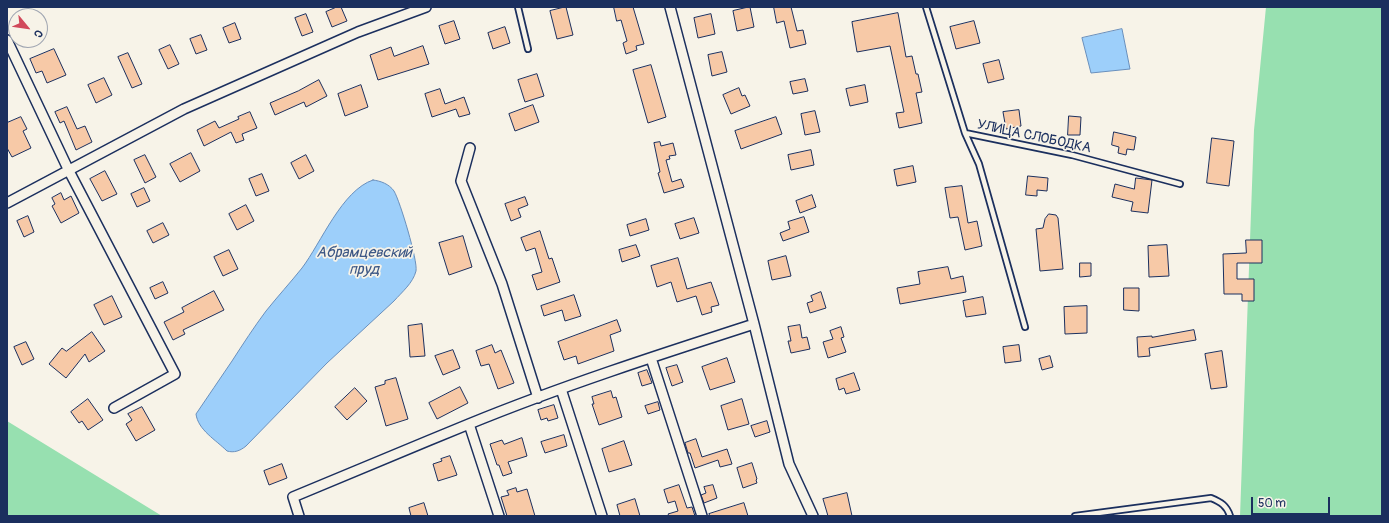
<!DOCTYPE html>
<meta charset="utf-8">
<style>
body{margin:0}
#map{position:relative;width:1389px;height:523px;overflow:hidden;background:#f7f3e8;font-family:Pangolin,sans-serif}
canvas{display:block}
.frame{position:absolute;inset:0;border:8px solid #1b2f5e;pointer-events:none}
.north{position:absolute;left:8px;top:8px;width:40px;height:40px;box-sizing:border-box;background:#f7f3e8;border:1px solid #9fa5b1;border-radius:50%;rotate:119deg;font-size:11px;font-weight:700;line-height:16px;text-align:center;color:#1b2f5e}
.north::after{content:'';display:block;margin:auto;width:14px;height:18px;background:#d1495b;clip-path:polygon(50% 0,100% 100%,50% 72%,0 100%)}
.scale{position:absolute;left:1251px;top:497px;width:79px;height:18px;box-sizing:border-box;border:2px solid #1b2f5e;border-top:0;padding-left:5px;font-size:12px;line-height:14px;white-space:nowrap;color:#1b2f5e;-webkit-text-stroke:3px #f7f3e8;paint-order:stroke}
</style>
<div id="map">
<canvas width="1389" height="523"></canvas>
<div class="frame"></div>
<div class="north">С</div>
<div class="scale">50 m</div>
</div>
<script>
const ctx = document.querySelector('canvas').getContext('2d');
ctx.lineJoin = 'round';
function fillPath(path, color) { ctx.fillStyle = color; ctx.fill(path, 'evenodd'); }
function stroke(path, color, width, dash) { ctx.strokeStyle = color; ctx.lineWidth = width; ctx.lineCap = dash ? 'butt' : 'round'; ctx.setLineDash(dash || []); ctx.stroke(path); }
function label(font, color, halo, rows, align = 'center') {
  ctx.font = font + ' Pangolin,sans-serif'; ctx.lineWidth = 3.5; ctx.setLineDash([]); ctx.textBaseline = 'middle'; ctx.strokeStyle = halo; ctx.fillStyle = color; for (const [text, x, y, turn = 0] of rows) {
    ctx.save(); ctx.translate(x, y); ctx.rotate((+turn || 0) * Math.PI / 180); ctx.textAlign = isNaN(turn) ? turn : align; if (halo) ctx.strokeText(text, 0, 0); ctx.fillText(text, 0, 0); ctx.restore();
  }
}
const green = new Path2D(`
 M1266 7H1382V516H1240L1254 130Z
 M7 421 162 516H7Z`);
const water = new Path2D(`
 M1122 29 1130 69 1091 73 1082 38Z
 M373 180C381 181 389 184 394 191 400 201 418 261 416 271 413 283 402 292 394 301L327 363 246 446C240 451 234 453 227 451 216 440 198 430 196 414 208 396 220 379 232 361 243 344 254 327 266 311 278 296 290 283 302 268 321 243 342 190 373 180Z`);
const building = new Path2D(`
 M337 7H341L347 21 332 27 326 12Z
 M566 7 573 35 557 39 550 11Z
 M614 7H633L644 44 636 46 637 50 626 54 623 43 627 41 621 20 617 21Z
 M750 7 754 27 737 31 733 11Z
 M774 7H791L797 31 803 30 806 44 790 48 784 21 777 23Z
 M898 13 906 57 912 56 916 74H918L922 92 916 93 922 123 899 128 896 113 904 112 890 46 857 52 852 22Z
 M306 14 313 32 302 36 295 18Z
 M711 14 715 34 698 38 694 18Z
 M454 21 460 39 445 44 439 26Z
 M974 21 980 43 956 49 950 27Z
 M235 23 241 39 229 43 223 28Z
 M505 27 510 43 493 49 488 33Z
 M201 35 207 50 196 54 190 39Z
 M170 45 179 64 168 69 159 50Z
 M423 46 429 64 378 80 370 55 391 47 394 56Z
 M54 49 66 75 47 83 42 71 36 73 30 59Z
 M722 52 727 72 712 76 708 55Z
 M128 53 142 84 132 88 118 57Z
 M999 60 1004 79 988 83 983 64Z
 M651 65 666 117 648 123 633 70Z
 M537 74 544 96 525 102 518 80Z
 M104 78 112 95 96 103 88 85Z
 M805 79 808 91 793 94 790 82Z
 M319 80 327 96 306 107 304 102 275 115 270 103 298 91Z
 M361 85 368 107 345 116 338 94Z
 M865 85 868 102 850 106 846 89Z
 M739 88 742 96 745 95 750 106 731 114 723 95Z
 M440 89 445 104 464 97 470 114 459 117 456 109 432 117 425 94Z
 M533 105 539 122 515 131 509 114Z
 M67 107 77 129 85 126 92 142 76 150 64 121 60 123 55 112Z
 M1019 110 1021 126 1006 129 1003 112Z
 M815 111 820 132 805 135 801 114Z
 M250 112 257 128 242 134 244 140 236 143 231 132 204 146 197 130 215 121 219 128 239 119 238 117Z
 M1069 116 1081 117 1080 135H1068Z
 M21 117 27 129 23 131 31 148 12 157 7 148V123Z
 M776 117 782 134 741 149 735 131Z
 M1114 132 1136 137 1134 150 1127 149 1126 155 1118 153 1119 147 1112 145Z
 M1212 138 1234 141 1229 186 1207 183Z
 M660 142 661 146 673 143 676 155 669 156 670 159 666 160 672 182 681 179 684 187 664 193 658 173 660 172 654 143Z
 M811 150 814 165 791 170 788 155Z
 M191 153 200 171 180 182 170 164Z
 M145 155 156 177 145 183 134 160Z
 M306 155 314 171 299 179 291 163Z
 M913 166 916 182 897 186 894 170Z
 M105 171 117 194 102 201 90 179Z
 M262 174 269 191 256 196 249 179Z
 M1028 176 1048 178 1047 191 1037 190V196L1026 195Z
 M1136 178 1152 180 1148 213 1131 211 1133 202 1112 197 1115 184 1134 189Z
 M962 186 968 223 977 221 982 246 965 250 958 217 950 218 945 188Z
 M144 188 150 201 137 207 131 194Z
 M61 193 64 200 71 196 79 213 61 223 52 206 55 204 52 198Z
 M812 195 816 207 800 213 796 201Z
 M525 197 528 205 518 209 521 217 511 221 505 204Z
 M246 205 254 221 237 230 229 214Z
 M1049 214 1056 215 1058 218 1063 269 1040 271 1036 229 1043 228 1045 219Z
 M28 216 34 232 24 237 17 221Z
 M804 217 809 232 783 241 780 233 790 229 788 222Z
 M694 218 699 233 680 239 675 224Z
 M646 219 649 230 630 236 627 225Z
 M163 223 169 235 153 243 147 231Z
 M540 231 549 259 552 258 560 282 537 290 532 275 542 272 535 248 526 251 521 238Z
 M463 236 472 267 449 275 439 243Z
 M1246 240H1262V263H1237V279H1254V301H1242V294H1224L1223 254 1246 253Z
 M636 245 640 256 622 262 619 250Z
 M1167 245 1169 276 1149 277 1148 246Z
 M229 250 238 269 223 276 214 257Z
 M786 256 791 276 772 280 768 261Z
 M678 258 687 289 711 282 719 305 711 307 712 312 702 315 696 296 677 302 671 282 657 287 651 266Z
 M1080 263H1091V276L1080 277Z
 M948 267 951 279 963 276 966 292 900 304 897 288 920 284 918 272Z
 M163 282 168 293 155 299 150 288Z
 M1124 288H1139V311L1124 310Z
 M214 291 224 310 183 330 185 334 173 340 164 322 184 312 182 308Z
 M821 292 826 308 810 313 807 303 813 301 811 296Z
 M574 295 581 316 565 321 562 310 544 316 541 306Z
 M112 296 122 317 104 325 94 305Z
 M983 297 986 314 966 317 963 301Z
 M1087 306V333L1065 334 1064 307Z
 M617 320 621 331 610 335 614 351 578 364 576 356 564 360 558 342Z
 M422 324 425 356 410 357 408 326Z
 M800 325 802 338 807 337 810 349 791 353 788 341H791L788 327Z
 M841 327 844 337 841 338 846 352 828 358 823 342 833 339 830 331Z
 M1194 330 1196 340 1149 348 1150 356 1138 357 1137 337 1152 336V337Z
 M92 332 105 351 89 362 85 354 66 378 49 364 62 348 66 351Z
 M26 342 34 359 22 365 14 347Z
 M492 345 495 353 501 350 514 383 498 389 489 364 481 366 476 351Z
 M1019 345 1021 361 1005 363 1003 347Z
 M453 350 460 368 443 375 435 356Z
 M1222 351 1227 387 1211 389 1205 354Z
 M1050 356 1053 367 1042 370 1039 359Z
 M727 358 735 382 710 390 702 367Z
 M677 365 683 382 672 386 666 368Z
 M647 370 652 383 642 386 638 373Z
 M854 373 860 390 846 394 844 388 839 390 836 379Z
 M396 378 408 419 386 426 375 387 385 384V381Z
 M460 387 468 403 437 419 429 403Z
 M355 388 367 401 347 420 335 407Z
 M611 391 613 398 616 397 622 417 599 425 592 404H594L592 397Z
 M88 399 103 420 88 430 82 421 79 423 71 412Z
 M742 399 749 424 728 430 721 406Z
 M658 402 660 410 648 414 645 406Z
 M554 405 558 418 548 421 547 418 541 420 538 410Z
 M142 407 155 430 136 441 126 424 132 420 128 414Z
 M767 421 770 432 755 437 751 426Z
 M564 435 567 446 545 453 541 442Z
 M522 438 527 456 508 462 512 473 503 476 499 465H497L490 444 502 440 504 444Z
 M696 439 702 457 727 449 732 464 720 467 718 460 695 468 690 453H688L685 443Z
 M624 441 632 465 609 472 602 449Z
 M450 456 457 475 438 481 433 464 442 461 441 459Z
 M752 463 757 479 756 480 757 483 743 488 737 468Z
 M282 464 287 478 269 485 264 471Z
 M679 485 687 508 692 507 695 516H669L668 514 678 511 675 501 668 503 664 490Z
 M713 485 717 498 704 503 701 495 706 493 704 487Z
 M516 488 517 492 527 489 535 516H507L501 497 509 495 507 491Z
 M847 493 852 516H828L823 499Z
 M635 499 640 516H620L617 505Z
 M424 503 428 516H411L409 508Z
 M744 503 748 516H710L709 514Z`);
const service = new Path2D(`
 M518 7 528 49
 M926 7 965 133 1072 155 1180 184
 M965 133 979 164 1025 327
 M1075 516 1211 498C1221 502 1227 506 1230 516`);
const minor = new Path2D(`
 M670 7 754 324 789 464 813 516
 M7 40 69 171 175 374 114 408
 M470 148 461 181 502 284 538 398
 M7 203 184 109 358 32 426 7
 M651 358 702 516
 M561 389 602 516
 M469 424 499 516
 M299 516 293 497C351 473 410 448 469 424 562 386 658 355 754 324`);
const streetNames = [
 ["УЛИЦА СЛОБОДКА",1034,137,12]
];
const waterNames = [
 ["Абрамцевский",364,253],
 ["пруд",364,270]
];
fillPath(green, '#97e0b0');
fillPath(water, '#9dcffa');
stroke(water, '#698fbc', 1);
fillPath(building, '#f7c9a7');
stroke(building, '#1b2f5e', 1);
stroke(service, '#1b2f5e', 8);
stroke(minor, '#1b2f5e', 12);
stroke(service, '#f7f3e8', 4.5);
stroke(minor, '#f7f3e8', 9);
label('14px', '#1b2f5e', '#f7f3e8', streetNames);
label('italic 15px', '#3c5785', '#f7f3e8', waterNames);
</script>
